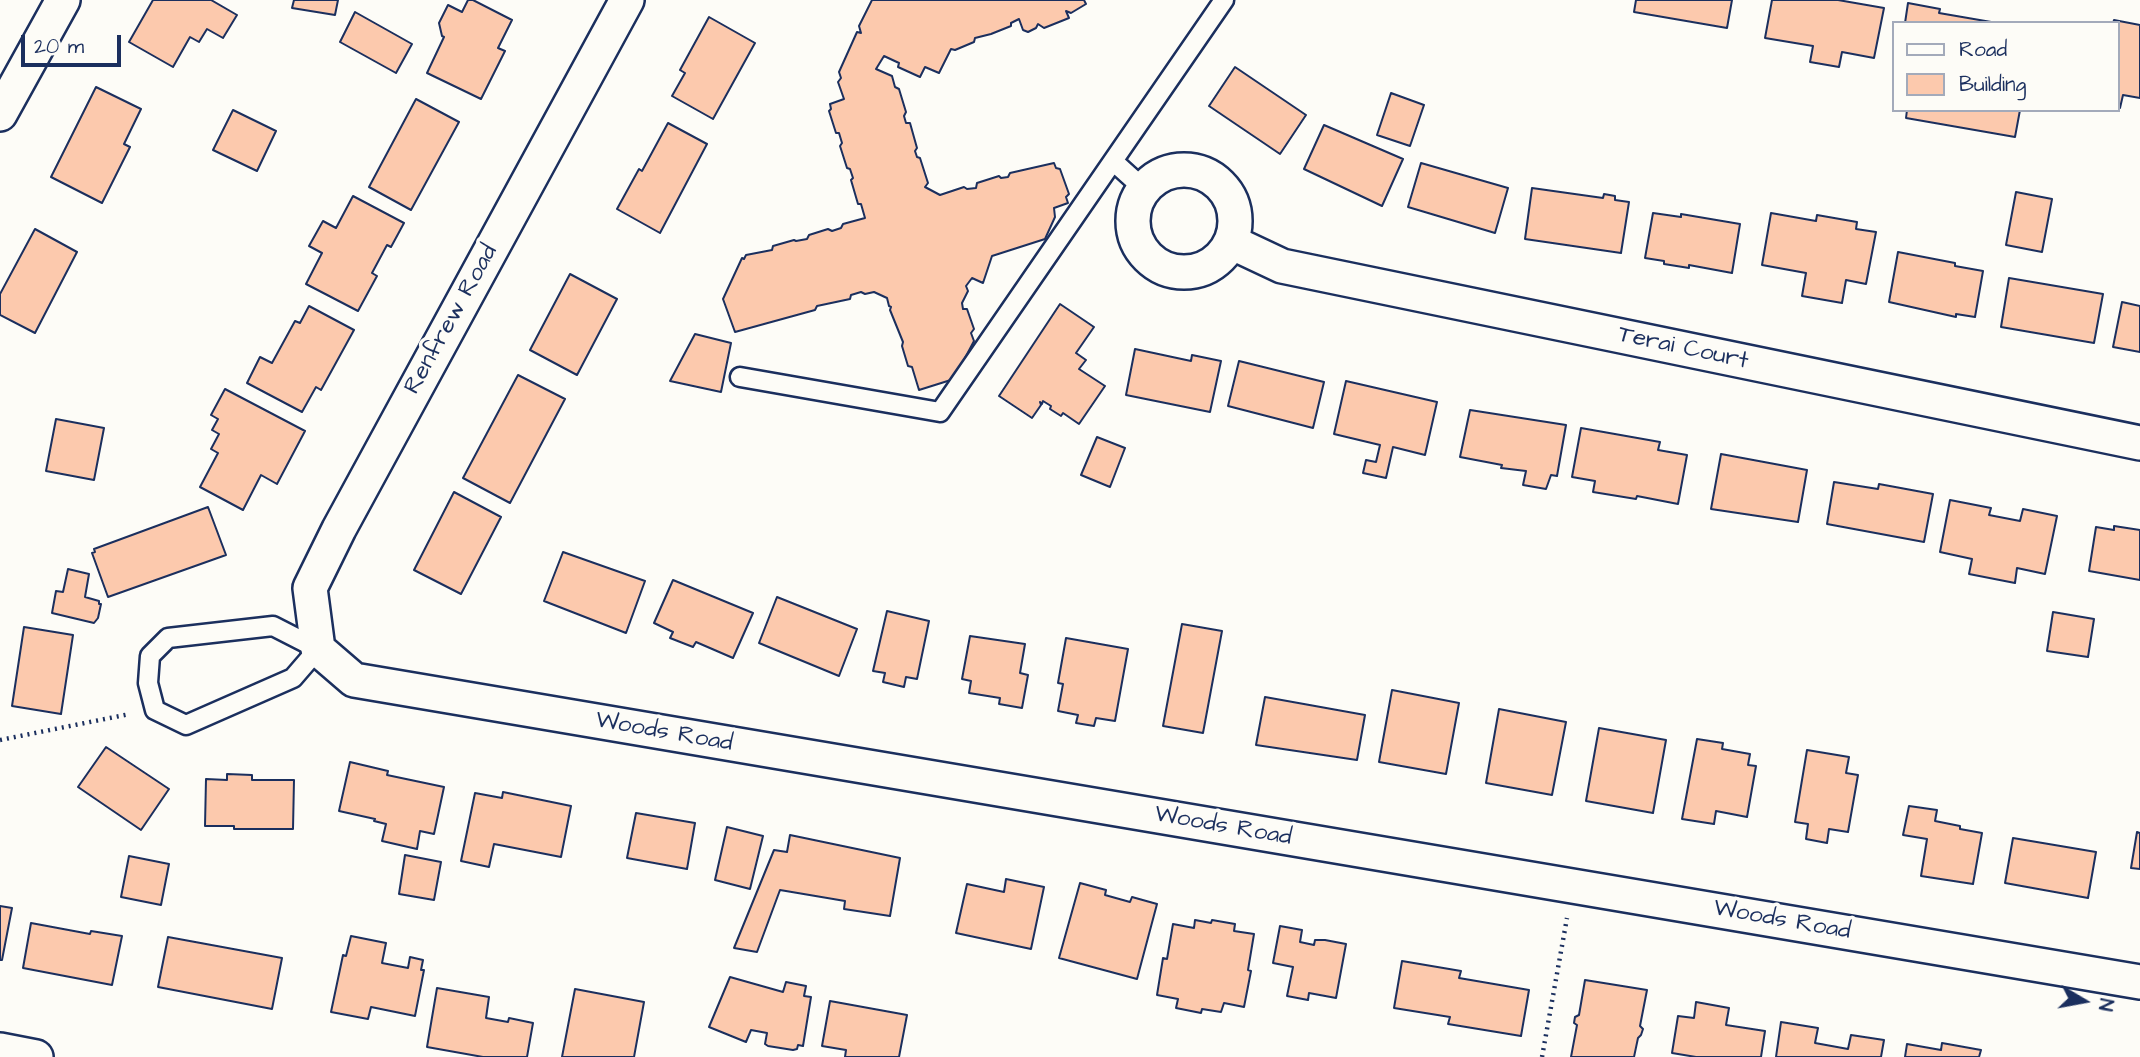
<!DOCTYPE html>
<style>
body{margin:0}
#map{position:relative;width:2140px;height:1057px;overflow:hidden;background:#fdfcf7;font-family:"Architects Daughter",sans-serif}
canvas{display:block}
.legend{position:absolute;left:1892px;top:21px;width:228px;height:91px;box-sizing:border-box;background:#fdfcf7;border:2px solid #a3aaba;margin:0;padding:9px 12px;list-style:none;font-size:21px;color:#1b2f5e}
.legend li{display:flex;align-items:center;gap:14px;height:35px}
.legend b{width:35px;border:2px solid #a3aaba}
.north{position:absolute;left:2049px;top:966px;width:70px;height:70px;-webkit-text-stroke:5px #fdfcf7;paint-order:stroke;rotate:100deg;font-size:19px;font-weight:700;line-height:28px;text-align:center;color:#1b2f5e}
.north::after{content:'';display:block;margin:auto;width:24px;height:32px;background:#1b2f5e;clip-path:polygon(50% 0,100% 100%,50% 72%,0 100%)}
.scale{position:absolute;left:21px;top:35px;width:100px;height:32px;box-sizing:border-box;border:4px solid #1b2f5e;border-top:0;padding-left:9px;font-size:21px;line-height:24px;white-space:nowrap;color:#1b2f5e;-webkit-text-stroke:5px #fdfcf7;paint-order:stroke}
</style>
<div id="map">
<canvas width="2140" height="1057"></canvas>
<ul class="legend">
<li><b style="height:9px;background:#fdfcf7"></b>Road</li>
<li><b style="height:19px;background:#fcc9ad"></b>Building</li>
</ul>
<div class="north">N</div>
<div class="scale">20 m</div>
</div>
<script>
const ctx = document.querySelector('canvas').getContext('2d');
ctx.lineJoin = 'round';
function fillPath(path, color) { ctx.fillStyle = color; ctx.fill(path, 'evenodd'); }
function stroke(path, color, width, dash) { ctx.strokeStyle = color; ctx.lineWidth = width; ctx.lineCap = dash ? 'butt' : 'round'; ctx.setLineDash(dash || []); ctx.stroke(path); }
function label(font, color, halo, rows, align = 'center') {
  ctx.font = font + ' "Architects Daughter",sans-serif'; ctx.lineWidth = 7; ctx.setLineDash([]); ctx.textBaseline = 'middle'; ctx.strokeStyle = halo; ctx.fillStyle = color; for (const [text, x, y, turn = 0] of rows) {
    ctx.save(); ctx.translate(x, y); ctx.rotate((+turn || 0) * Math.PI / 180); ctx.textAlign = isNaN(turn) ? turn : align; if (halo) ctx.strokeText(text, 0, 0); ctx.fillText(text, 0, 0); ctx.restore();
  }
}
const building = new Path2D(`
 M153 0H211L237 15 223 38 207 29 199 42 190 37 173 67 129 42Z
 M294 0H338L335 15 292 8Z
 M468 0H473L512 20 498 48 505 51 481 99 427 73 444 37 442 36 439 23 448 5 462 12Z
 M872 0H1084L1086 4 1071 13 1066 11 1069 18 1044 28 1038 24 1036 28 1028 32 1023 30 1019 19 1011 23V26L991 34 975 38 974 42 955 50 951 49 939 73 925 67 920 77 898 67 899 63 884 56 876 69 892 76 895 87 899 89 906 112 904 116 906 123H910L917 148 915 151 917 157 920 158 928 183 925 187 940 195 964 187 967 189 976 188 977 183 999 176 1001 178 1008 177 1010 173 1054 163 1056 168 1060 169 1069 194 1066 197 1068 203 1054 208 1055 217 1045 239 992 256 983 283 972 278 966 286 968 291 962 303 963 309H967L974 329 971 333 974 341 954 379 919 390 912 367 908 366 902 346 903 342 890 310 891 307 889 306 887 298 874 292 865 294 861 292 851 295 850 299 817 306 815 310 735 332 723 299 742 258 744 259 746 255 772 250 773 246 794 240 796 241 807 239 809 235 828 229 832 231 841 228 843 224 865 218 861 204H858L851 180 853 178 850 169 847 168 840 146 842 143 839 133H836L829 111 831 109 830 104 844 99 838 82 841 78 839 72 857 32 861 33 859 26Z
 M1636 0H1732L1727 28 1634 12Z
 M1772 0H1838L1884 8 1874 58 1842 52 1839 67 1810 62 1813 46 1765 38Z
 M1908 3 1940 9 1939 13 1997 23H1905Z
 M355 12 412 44 396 73 340 42Z
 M709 17 755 43 713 119 672 96 685 73 680 70Z
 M2114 20 2140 25V98L2123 95 2120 108 2117 107V23H2113Z
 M1235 67 1306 115 1280 154 1209 106Z
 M96 87 141 109 124 144 130 147 102 203 51 177Z
 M1391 93 1424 105 1410 146 1377 135Z
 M416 99 459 122 411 210 369 187Z
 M233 110 276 131 257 171 213 150Z
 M1907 110H2020L2015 137 1906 118Z
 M668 123 707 144 660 233 617 209 639 169 642 171Z
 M1324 125 1403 159 1382 206 1304 169Z
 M1421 163 1508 188 1495 233 1408 207Z
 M1532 188 1603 198 1604 194 1615 196V200L1629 202 1621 253 1525 239Z
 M2016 192 2052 199 2042 252 2006 245Z
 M353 196 404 223 391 247 387 245 372 273 377 276 358 311 306 284 322 253 309 246 323 221 336 228Z
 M1653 213 1681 217V214L1740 224 1732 273 1689 265V268L1664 264V261L1645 258Z
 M1771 213 1816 221 1817 215 1857 222 1856 229 1876 232 1866 284 1846 280 1842 303 1802 296 1806 273 1762 265Z
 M35 229 77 252 35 333 0 315V294Z
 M1898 252 1955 263V266L1983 271 1975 317 1956 314V317L1889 302Z
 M570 274 617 299 577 375 530 350Z
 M2009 278 2103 294 2094 343 2001 327Z
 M2122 302 2140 306V352L2113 347Z
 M1060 304 1094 327 1076 353 1086 360 1079 369 1105 386 1079 424 1063 413 1061 416 1050 409 1051 406 1043 401 1042 404 1040 402 1041 405 1032 418 999 396Z
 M309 306 354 330 321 390 316 387 302 412 247 383 260 357 272 363 295 321 300 323Z
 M695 334 731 343 721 392 670 381Z
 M1135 349 1191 361 1192 355 1221 361 1210 412 1126 395Z
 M1239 361 1324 382 1313 428 1228 406Z
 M518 375 565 399 510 503 463 478Z
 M1346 381 1437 402 1425 455 1393 447 1386 478 1363 473 1366 460 1376 462 1380 445 1334 434Z
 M225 389 305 431 277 484 261 475 243 510 200 487 218 453 211 449 219 434 212 430 218 419 211 415Z
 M1470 410 1566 425 1557 476 1551 475 1546 489 1523 485 1526 471 1501 468 1502 465 1460 457Z
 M56 419 104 428 94 480 46 471Z
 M1581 428 1660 442 1658 450 1687 455 1678 504 1637 496 1636 499 1593 492 1595 481 1572 477Z
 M1097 437 1125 448 1110 487 1081 475Z
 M1721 454 1807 470 1798 522 1711 509Z
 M1834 482 1878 489 1879 484 1933 494 1924 542 1827 524Z
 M454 492 501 517 461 594 414 570Z
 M1950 500 1991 508 1989 515 2020 521 2023 509 2057 516 2045 574 2017 568 2015 583 1969 574 1972 559 1940 552Z
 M208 507 226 555 108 597 92 553 95 552 94 549Z
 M2114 526 2140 530V580L2089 571 2096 527 2114 530Z
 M563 552 645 581 626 633 544 601Z
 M68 569 89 574 85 597 99 601V604H101L98 618 94 623 52 613 56 591 63 592Z
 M673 580 753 613 733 658 696 642 693 647 670 638 673 632 654 623Z
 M777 597 857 629 839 676 759 643Z
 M887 611 929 621 917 679 906 677 904 687 883 682 885 673 873 671Z
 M2053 612 2094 619 2088 657 2047 651Z
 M1182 624 1222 631 1203 733 1163 726Z
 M24 627 73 635 61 714 12 706Z
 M970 636 1025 644 1020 673 1028 675 1022 708 999 704 1000 698 969 693 971 681 962 679Z
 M1066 638 1128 649 1115 721 1096 718 1094 726 1076 723 1078 715 1058 711 1063 684 1058 683Z
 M1392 690 1459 703 1446 774 1379 762Z
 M1265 697 1365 715 1357 760 1256 745Z
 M1499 709 1566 722 1552 795 1486 783Z
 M1599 728 1666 740 1653 813 1586 801Z
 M1697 739 1723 743 1722 749 1750 754 1748 765 1756 766 1747 817 1716 811 1714 824 1682 819Z
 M106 747 169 789 141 830 78 787Z
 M1807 750 1849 757 1846 773 1858 775 1848 832 1829 829 1827 843 1806 839 1808 824 1795 822Z
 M350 762 388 771 387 775 444 787 434 834 420 831 417 849 382 841 386 824 374 821 375 819 339 811Z
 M227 774 252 775V780H294L293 829H234V826H205L206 779 227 780Z
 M503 792 571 806 561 857 494 844 489 867 461 861 475 793 502 798Z
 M1909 806 1937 810 1935 821 1960 826V829L1982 833 1973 884 1921 876 1927 839 1903 835Z
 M636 813 695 823 687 869 627 858Z
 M727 827 763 836 750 889 715 880Z
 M2137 832 2140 833V869L2131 868Z
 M790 835 900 858 890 916 844 909 845 901 780 890 757 952 734 948 774 850 787 852Z
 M2013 838 2096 852 2088 898 2005 883Z
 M405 855 441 862 434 900 399 894Z
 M129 856 169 864 161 905 121 897Z
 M1006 879 1044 887 1031 949 956 933 967 884 1004 892Z
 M1080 883 1106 890 1105 895 1130 902 1132 897 1157 904 1137 979 1059 958Z
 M0 906 12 908 2 960H0Z
 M1195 920 1211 923 1212 920 1235 924 1234 931 1254 934 1248 970 1251 971 1244 1007 1224 1003 1221 1012 1202 1009 1201 1013 1176 1008 1178 999 1157 995 1163 958 1167 959 1173 924 1194 928Z
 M31 923 90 934 91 931 122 936 112 985 23 968Z
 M1280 926 1302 930 1300 942 1314 945 1315 940H1325L1346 944 1336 998 1309 993 1308 1000 1287 996 1293 967 1273 963Z
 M351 936 386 943 382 963 408 968 410 957 423 960 421 970H424L415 1016 371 1007 368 1019 331 1012 343 955 346 956Z
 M168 937 282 958 272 1009 158 987Z
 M1402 961 1461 971 1459 978 1529 990 1521 1036 1448 1024 1450 1017 1394 1008Z
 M730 977 783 992 786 982 806 986 804 996 811 997 803 1046 798 1045 797 1049 793 1050 768 1046 765 1044 767 1033 751 1030 746 1042 709 1027Z
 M1585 980 1647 990 1640 1026 1643 1029 1641 1035 1638 1038 1634 1057H1571L1577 1025 1574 1023 1575 1017 1579 1015Z
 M437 988 489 997 486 1018 508 1022 509 1018 533 1023 527 1057H483L427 1047Z
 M575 989 644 1002 634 1057H562Z
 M830 1001 907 1015 899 1057H845L846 1050 822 1046Z
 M1696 1002 1729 1008 1726 1025 1765 1031 1761 1057H1696L1672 1053 1678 1016 1694 1018Z
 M1781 1022 1818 1028 1815 1043 1848 1049 1851 1035 1884 1040 1881 1057H1776Z
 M1942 1043 1981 1050 1979 1057H1905L1907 1044 1941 1050Z`);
const path = new Path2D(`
 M0 740 130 714
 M1542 1057 1567 918`);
const service = new Path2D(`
 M1113 161 1144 189
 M740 377 940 412 1224 0
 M273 626 318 649 293 678 186 725 155 710 148 683 150 656 168 638Z`);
const minor = new Path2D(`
 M627 0 339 529 310 588 318 649 354 680 2140 982
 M0 114 63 0
 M1133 221a51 51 0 1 1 102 0a51 51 0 1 1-102 0Z
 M1231 242 1282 266 2140 443
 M0 1050 36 1057`);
const streetNames = [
 ["Renfrew Road",452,320,-61],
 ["Terai Court",1683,349,12],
 ["Woods Road",664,733,10],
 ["Woods Road",1223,827,10],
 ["Woods Road",1782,921,10]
];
fillPath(building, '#fcc9ad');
stroke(building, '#1b2f5e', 2);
stroke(service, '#1b2f5e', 23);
stroke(minor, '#1b2f5e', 38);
stroke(path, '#1b2f5e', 4.5, [2, 5]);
stroke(service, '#fdfcf7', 18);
stroke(minor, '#fdfcf7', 33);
label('24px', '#1b2f5e', '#fdfcf7', streetNames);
</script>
